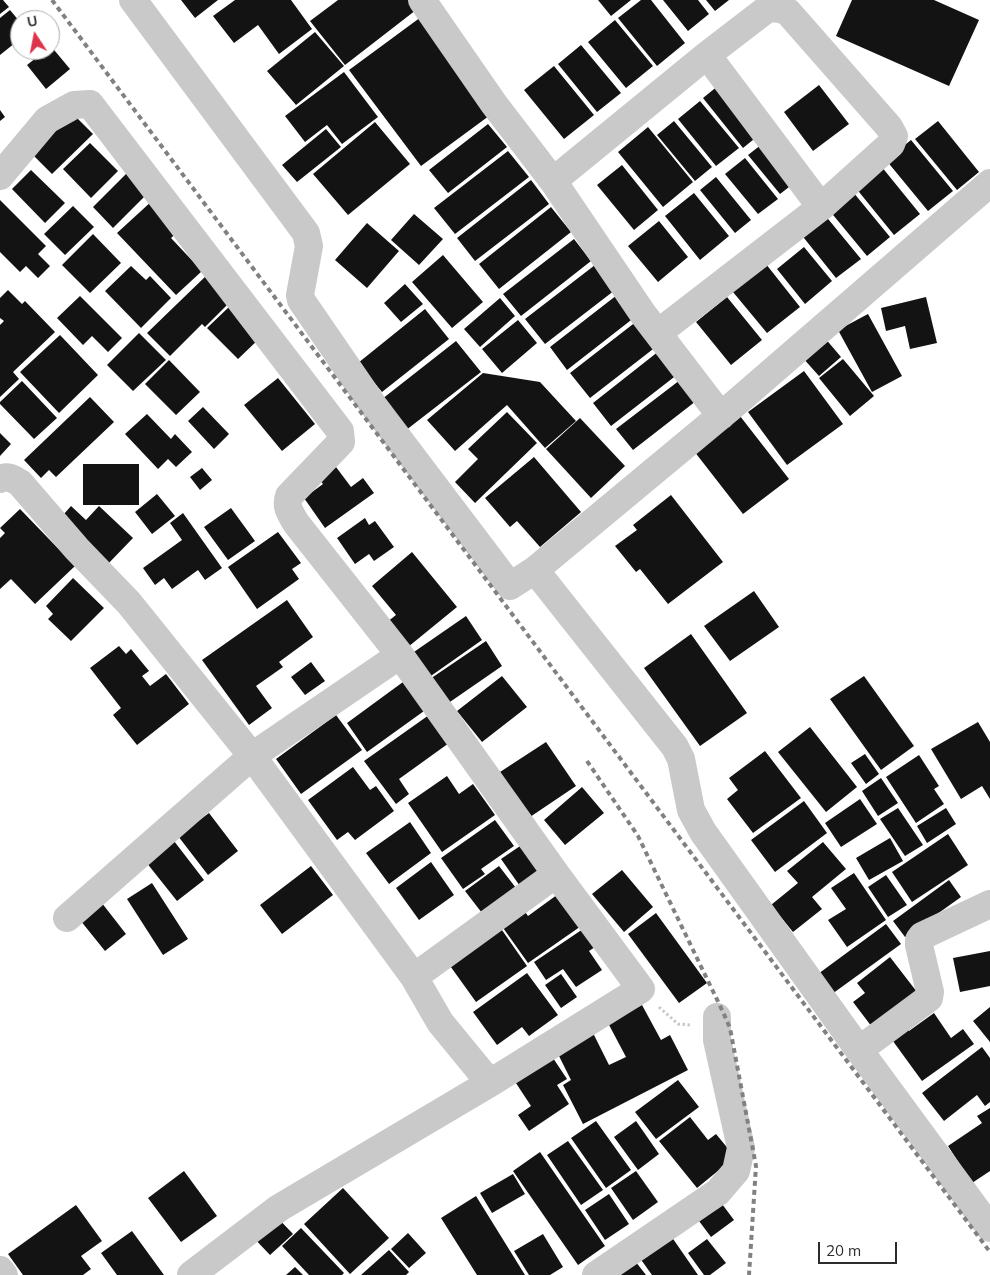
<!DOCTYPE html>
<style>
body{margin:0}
#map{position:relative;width:990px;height:1275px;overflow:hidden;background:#fff;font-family:Mulish,sans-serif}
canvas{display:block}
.north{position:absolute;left:10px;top:10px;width:50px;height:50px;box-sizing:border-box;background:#fff;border:1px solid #ababab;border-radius:50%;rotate:349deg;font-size:14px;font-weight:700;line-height:20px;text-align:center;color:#2c2c2c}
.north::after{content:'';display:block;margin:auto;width:18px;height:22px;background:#de3449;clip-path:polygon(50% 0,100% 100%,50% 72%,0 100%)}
.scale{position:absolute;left:818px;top:1242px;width:79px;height:22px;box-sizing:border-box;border:2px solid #2c2c2c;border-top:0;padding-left:6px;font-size:15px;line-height:18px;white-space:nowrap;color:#2c2c2c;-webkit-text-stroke:4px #fff;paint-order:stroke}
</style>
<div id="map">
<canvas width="990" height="1275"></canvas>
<div class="north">U</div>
<div class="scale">20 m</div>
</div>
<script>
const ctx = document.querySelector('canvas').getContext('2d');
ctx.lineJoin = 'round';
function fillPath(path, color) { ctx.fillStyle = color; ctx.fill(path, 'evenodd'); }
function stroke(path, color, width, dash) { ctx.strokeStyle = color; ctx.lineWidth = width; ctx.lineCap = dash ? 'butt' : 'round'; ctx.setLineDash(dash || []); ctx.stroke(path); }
const building = new Path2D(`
 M0 0H3L9 7 0 14Z
 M181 0H218L195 18Z
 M235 0H291L312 29 279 54 258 25 234 43 213 16Z
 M338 0H408L416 10 345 65 310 21Z
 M598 0H631L611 16Z
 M641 0H651L685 43 657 66 618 18Z
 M663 0H698L709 14 688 31Z
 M706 0H729L715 11Z
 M852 0H934L979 20 949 86 836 36Z
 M10 10 20 22V39L0 55V18Z
 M421 17 493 113 421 166 349 70Z
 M615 20 653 66 626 88 588 42Z
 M315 32 344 66 296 105 267 71Z
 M50 45 70 69 46 89 27 65 46 50H50Z
 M581 45 621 93 597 112 558 64Z
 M554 66 594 115 564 139 524 90Z
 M344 72 378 117 342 144 327 125 305 142 285 116Z
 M719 85 759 135 743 148 703 98Z
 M819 85 849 124 813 151 784 112Z
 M700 101 739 148 716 166 678 119Z
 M0 110 5 117 0 121Z
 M73 114 93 134 52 174 32 154Z
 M674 121 712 167 695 181 657 135Z
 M938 121 979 172 957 190 915 139Z
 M375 122 410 164 348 215 313 174Z
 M488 124 507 147 448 193 429 170Z
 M648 127 693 182 663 207 618 152Z
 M326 129 341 147 297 182 282 165Z
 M911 140 953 191 928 211 886 160Z
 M766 141 798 180 780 194 748 155Z
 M90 143 118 171 91 198 63 169Z
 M508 151 529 177 455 234 434 208Z
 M745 158 778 199 758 214 725 174Z
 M622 165 658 210 634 230 597 185Z
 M881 166 920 214 894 235 855 187Z
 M132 168 153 188 113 228 93 207Z
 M31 170 65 203 45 223 12 189Z
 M716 177 751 220 735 233 700 190Z
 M531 180 549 204 475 261 457 238Z
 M853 192 890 237 867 256 829 210Z
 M694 193 729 236 700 260 665 216Z
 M0 200 46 246 38 254 50 266 38 278 26 266 20 272 0 252Z
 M153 200 181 229 171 238 202 271 176 295 117 233Z
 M73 206 94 227 65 255 44 234Z
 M551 207 571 232 499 289 479 264Z
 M414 214 443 239 419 265 391 240Z
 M824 214 861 259 836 278 800 233Z
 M659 221 688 257 658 282 628 246Z
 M367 223 399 251 367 288 335 260Z
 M93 234 121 263 90 293 62 265Z
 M574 239 591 261 521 316 503 294Z
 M804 247 832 281 805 304 777 269Z
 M443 255 483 302 452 328 412 282Z
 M762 259 800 307 767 333 728 286Z
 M595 265 615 290 545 344 525 319Z
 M131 266 146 280 150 276 171 298 141 328 105 291Z
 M208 274 233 299 205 327 202 324 170 356 147 333Z
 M405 284 423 304 401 322 384 303Z
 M8 290 22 304 25 301 55 332 13 372 19 379 0 397V325L4 321 0 318V298Z
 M617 295 635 317 567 370 550 347Z
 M80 296 122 338 108 352 92 336 83 345 57 318Z
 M727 297 762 340 731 365 696 322Z
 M926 297 937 343 910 349 905 326 886 331 881 308Z
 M500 298 515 316 480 347 464 329Z
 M230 306 261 337 238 359 207 328Z
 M425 309 449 339 382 392 358 363Z
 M868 314 902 376 872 392 838 330Z
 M518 320 537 343 502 373 482 349Z
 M637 321 657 346 590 398 570 373Z
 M139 333 166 360 133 391 107 365Z
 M60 335 98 375 59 413 20 372Z
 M824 337 841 357 819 376 802 357Z
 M456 341 481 372 401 434 377 403Z
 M659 351 678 374 611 426 593 403Z
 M843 359 874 396 850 416 819 378Z
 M169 360 200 392 176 415 145 384Z
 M804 371 843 424 787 465 748 412Z
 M483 373 540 382 576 421 545 448 507 405 455 451 427 420Z
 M278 378 315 424 282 451 244 405Z
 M680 380 696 401 633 450 616 429Z
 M22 381 57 418 34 439 0 404V402Z
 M90 397 114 422 56 477 49 470 41 478 24 460Z
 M203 407 229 434 214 449 188 421Z
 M507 412 537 443 475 503 455 482 478 459 468 449Z
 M147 414 171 439 175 434 192 452 176 467 168 459 158 469 125 434Z
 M740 416 789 479 743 514 694 451Z
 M580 418 625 466 591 498 546 449Z
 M0 433 11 444 0 456Z
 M534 457 581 512 540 547 517 521 510 527 485 498Z
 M83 464H139V505H83Z
 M336 467 351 487 363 478 374 493 325 528 304 498 323 484 319 479Z
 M202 468 212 480 200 490 190 477Z
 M157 494 175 516 152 534 135 512Z
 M671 495 723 562 668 604 640 569 636 572 615 546 637 530 633 525Z
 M71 506 86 520 99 506 133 538 105 567 56 523Z
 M231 508 255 541 228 560 204 527Z
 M20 509 75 566 35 604 11 579 0 589V538L5 533 0 528Z
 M183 513 222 568 205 580 198 570 172 589 164 578 155 585 143 568 182 540 170 523Z
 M365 518 369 525 375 521 394 547 374 561 369 554 355 564 337 538Z
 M278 532 301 563 292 569 299 579 257 609 228 567Z
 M412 552 457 607 408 647 387 622 396 615 372 586Z
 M73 578 104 608 71 641 48 619 53 614 46 606Z
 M754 591 779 627 730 661 704 626Z
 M287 600 313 637 279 662 283 667 256 686 272 708 249 725 202 660Z
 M466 616 482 640 428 678 411 654Z
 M691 634 747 713 700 746 644 668Z
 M486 641 502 666 447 704 430 679Z
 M119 646 126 654 131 649 149 671 142 676 150 686 166 674 189 704 137 745 113 715 121 708 90 668Z
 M311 662 325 681 305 695 291 677Z
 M502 676 527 707 482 742 457 711Z
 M864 676 914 746 881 770 830 699Z
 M403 682 424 711 367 752 347 723Z
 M336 715 362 750 301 794 276 759Z
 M429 715 449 743 399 779 409 794 396 804 364 761Z
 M978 722 990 742V799L982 786 961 799 931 749Z
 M810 727 857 787 826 812 778 752Z
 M546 742 576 786 530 817 500 772Z
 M765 751 801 798 753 833 727 799 738 790 729 778Z
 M865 754 879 774 866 784 851 763Z
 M919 755 939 786 934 789 944 804 916 823 886 777Z
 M353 767 370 790 376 786 394 811 355 840 348 832 337 840 308 800Z
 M447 776 459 794 473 784 495 815 442 852 408 803Z
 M881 778 898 803 878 816 862 791Z
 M582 787 604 813 565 845 544 820Z
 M860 799 877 824 841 847 825 823Z
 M804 801 827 833 775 872 751 840Z
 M898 808 923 845 905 856 880 819Z
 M946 808 956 824 927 843 917 826Z
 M209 813 238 851 208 875 178 836Z
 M495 820 514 846 481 869 485 874 463 889 441 858Z
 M410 822 431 853 389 884 366 853Z
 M948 834 968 865 912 902 892 872Z
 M890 838 903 861 869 880 856 858Z
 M174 841 204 880 177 901 146 862Z
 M823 842 846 869 812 897 822 909 793 932 771 905 798 883 787 871Z
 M523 844 544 874 522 889 501 859Z
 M431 862 454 895 419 920 396 888Z
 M311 866 333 895 282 934 260 905Z
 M499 866 516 888 482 913 465 891Z
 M622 870 653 907 624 932 592 894Z
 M854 873 886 920 847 947 828 920 846 909 831 888Z
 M886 875 907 905 888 917 868 887Z
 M949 880 961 897 905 937 893 921Z
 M152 883 188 939 163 955 127 899Z
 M561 892 584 924 528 963 501 925 523 909 528 916Z
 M98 898 126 934 105 951 76 915Z
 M656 913 707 983 679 1003 628 934Z
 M495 920 527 966 476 1002 448 963Z
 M886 924 901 944 832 994 818 974Z
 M583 929 595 947 589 951 602 970 576 987 563 969 546 980 534 962Z
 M990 951V986L960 992 953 958Z
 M890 957 917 992 872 1027 853 1002 865 993 857 983Z
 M527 973 558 1015 529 1036 522 1027 497 1045 473 1012Z
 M561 974 577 997 561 1008 545 985Z
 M642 1005 661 1040 670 1035 688 1070 583 1124 563 1085 571 1080 557 1052 593 1033 609 1065 626 1057 608 1023Z
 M990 1007V1042L973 1021Z
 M934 1013 951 1038 963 1029 974 1044 922 1081 890 1037 906 1026 909 1031Z
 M982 1047 990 1058V1102L985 1106 977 1095 944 1121 922 1093Z
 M549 1052 567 1079 557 1085 569 1104 529 1131 518 1115 531 1106 512 1077Z
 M678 1080 699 1107 656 1139 635 1112Z
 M990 1108V1171L972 1183 948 1146 982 1123 977 1116Z
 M690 1117 708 1140 716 1134 735 1157 697 1188 659 1141Z
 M596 1121 631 1170 606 1188 571 1138Z
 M636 1121 659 1154 638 1170 614 1137Z
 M568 1141 603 1190 581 1205 547 1155Z
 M540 1152 605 1246 578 1265 513 1171Z
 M184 1171 217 1216 181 1242 148 1198Z
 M636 1171 658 1202 633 1220 611 1188Z
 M513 1174 525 1194 492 1213 480 1193Z
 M343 1188 389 1238 350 1274 304 1224Z
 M609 1194 629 1224 605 1240 585 1210Z
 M476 1196 525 1275H477L441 1218Z
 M716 1196 734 1220 711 1237 693 1213Z
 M76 1205 102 1241 81 1256 91 1269 83 1275H23L8 1254Z
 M274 1214 293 1234 270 1255 251 1235Z
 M301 1228 344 1273 342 1275H309L282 1246Z
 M132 1231 164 1275H117L101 1253Z
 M408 1233 426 1253 409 1268 391 1249Z
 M669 1233 698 1275H652L637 1254Z
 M543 1234 563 1267 550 1275H529L514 1251Z
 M707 1239 726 1263 710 1275H704L688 1253Z
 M389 1250 409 1272 406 1275H361Z
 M632 1257 646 1275H609Z
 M295 1267 303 1275H286Z`);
const path = new Path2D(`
 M659 1007 678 1024 691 1025`);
const street = new Path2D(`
 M133 0 306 233 309 246 300 295 301 300 373 405 510 586 535 570 730 408 990 183
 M422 0 494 104 553 181 643 314 721 416
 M707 55 821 207
 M0 176 47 120 74 105 90 104 340 431 341 442 289 496C285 507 291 514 296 523L400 655 556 874 641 989 490 1083 279 1208 191 1275
 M553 181 707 55 767 9 778 8 788 12 889 127 894 136 891 144 821 207 658 333
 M0 479C8 475 13 479 20 483L77 549 129 603 252 756 414 977 440 1022 490 1083
 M535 570 675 747 681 759 691 810 703 832 859 1050 990 1228
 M67 918 252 756 400 655
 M414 977 556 874
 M859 1050 929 998 930 992 919 945V940L922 936 990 904
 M0 1270 4 1275
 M596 1275 718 1192 736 1171 741 1148 717 1040V1017`);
const rail = new Path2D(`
 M52 0 990 1252
 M587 761 638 836 723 1012 730 1028 756 1166 749 1275`);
fillPath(building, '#131313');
stroke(path, '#c9c9c9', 3, [2.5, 2.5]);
stroke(street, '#c9c9c9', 28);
stroke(rail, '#818181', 4, [5, 4]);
</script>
